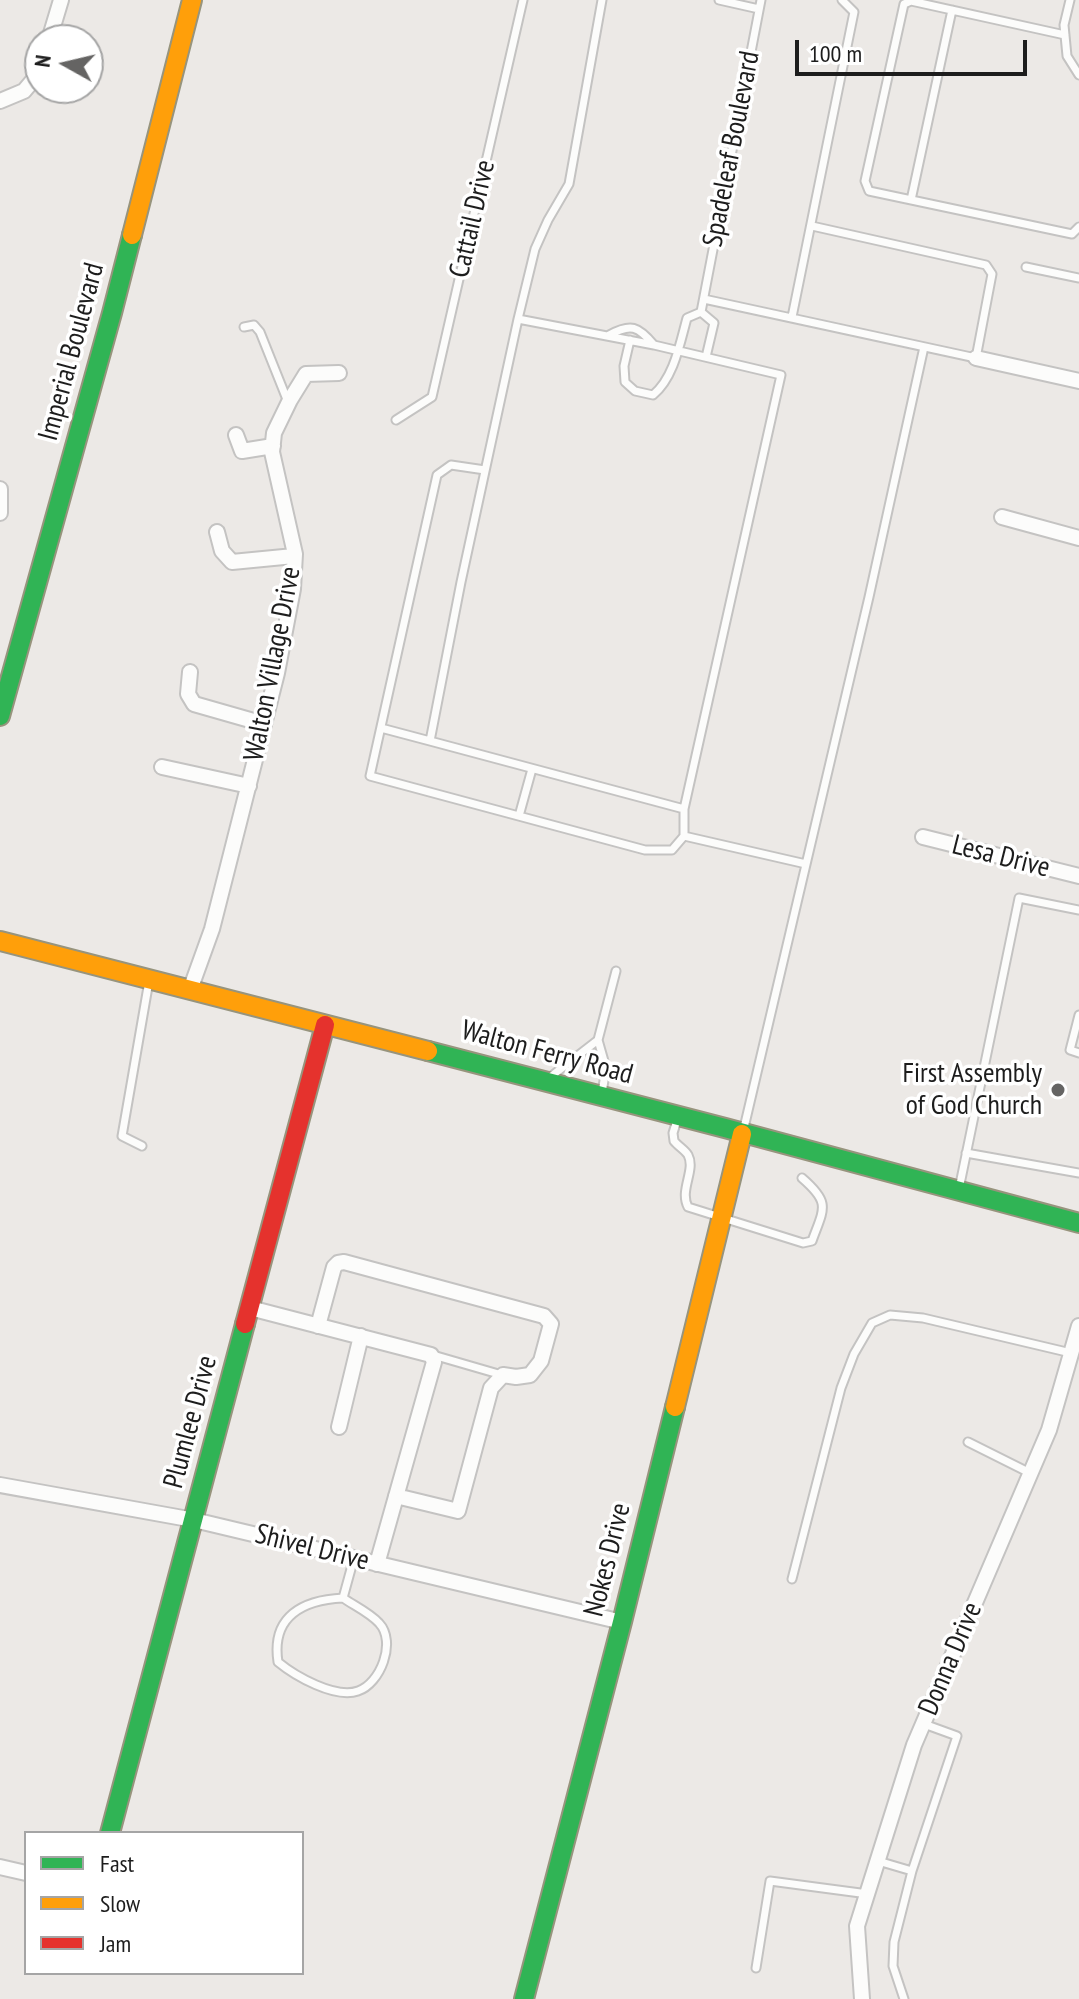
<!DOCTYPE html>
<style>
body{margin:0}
#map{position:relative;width:1079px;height:1999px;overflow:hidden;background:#ece9e6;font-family:"PT Sans Narrow",sans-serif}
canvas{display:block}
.legend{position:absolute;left:24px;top:1831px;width:280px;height:144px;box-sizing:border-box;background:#fff;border:2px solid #a5a5a5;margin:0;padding:10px 14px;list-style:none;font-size:24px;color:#1d1d1d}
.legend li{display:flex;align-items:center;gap:16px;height:40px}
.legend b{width:40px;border:2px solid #a5a5a5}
.north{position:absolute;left:24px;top:24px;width:80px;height:80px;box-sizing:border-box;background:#fff;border:2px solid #a5a5a5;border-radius:50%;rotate:278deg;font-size:22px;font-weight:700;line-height:32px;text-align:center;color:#1d1d1d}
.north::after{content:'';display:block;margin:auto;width:28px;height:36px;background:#656463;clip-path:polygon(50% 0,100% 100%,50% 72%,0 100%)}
.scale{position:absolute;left:795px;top:40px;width:232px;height:36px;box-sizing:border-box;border:4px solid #1d1d1d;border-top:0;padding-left:10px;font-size:24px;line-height:28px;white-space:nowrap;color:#1d1d1d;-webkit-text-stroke:6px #fff;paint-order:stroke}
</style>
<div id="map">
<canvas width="1079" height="1999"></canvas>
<ul class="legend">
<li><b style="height:10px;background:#30b455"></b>Fast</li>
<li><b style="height:10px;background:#ff9f0a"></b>Slow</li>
<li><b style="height:10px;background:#e5322d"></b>Jam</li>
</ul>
<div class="north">N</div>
<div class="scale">100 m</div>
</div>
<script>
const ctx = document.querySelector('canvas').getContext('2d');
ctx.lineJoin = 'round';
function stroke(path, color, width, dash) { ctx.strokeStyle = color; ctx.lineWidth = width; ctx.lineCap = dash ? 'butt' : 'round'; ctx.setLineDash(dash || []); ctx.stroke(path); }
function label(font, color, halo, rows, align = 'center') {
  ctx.font = font + ' "PT Sans Narrow",sans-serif'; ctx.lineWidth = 7; ctx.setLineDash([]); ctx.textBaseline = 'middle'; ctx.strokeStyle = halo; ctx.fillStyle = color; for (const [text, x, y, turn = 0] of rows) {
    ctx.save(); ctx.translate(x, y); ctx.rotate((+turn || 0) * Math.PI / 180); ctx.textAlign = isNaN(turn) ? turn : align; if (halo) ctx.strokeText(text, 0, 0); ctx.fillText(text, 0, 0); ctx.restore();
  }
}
const lane = new Path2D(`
 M719 0 759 9
 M1070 0 1064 25 1067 56 1079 75
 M1065 35 911 1 904 4 865 181 869 191 1072 234 1079 227
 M911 200 952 10
 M1026 267 1079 278
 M704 299 976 358 992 274 986 265 812 226
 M701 312 761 0
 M701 312 714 323 706 357
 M792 317 854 12 842 0
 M518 319 535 249 548 220 569 184 602 0
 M244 327 254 325 260 332 288 402
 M609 335C631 323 638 326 654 345
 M630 340 624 366 625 382 635 391 653 395C674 378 680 343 687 318L701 312
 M396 420 432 397 523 0
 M485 470 451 465 437 475 370 776 645 850H672L684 836
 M381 728 430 741
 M684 809 781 375 654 345 518 319 461 582 430 741 684 809V836L806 864
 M519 816 532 769
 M1079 1015 1070 1050 1079 1053
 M549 1078 598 1040
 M602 1093 606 1068 598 1040 616 971
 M678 1117 673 1133 674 1141C678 1146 685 1150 688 1155 696 1170 679 1190 688 1207L803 1243 812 1241C824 1208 831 1203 802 1178
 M743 1132 869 597 924 347
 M142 1146 122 1136 149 981
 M966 1153 1079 1173
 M959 1189 1019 898 1079 910
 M433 1355 502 1375
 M968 1442 1030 1473
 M792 1579 841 1388 854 1354 872 1323 890 1315 923 1318 1071 1353
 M343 1598C355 1606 370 1613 379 1623 397 1642 380 1684 358 1691 335 1699 295 1676 278 1662 271 1616 303 1600 343 1598L354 1558
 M878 1861 912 1871 957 1736 924 1724
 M756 1968 770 1881 868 1894
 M904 1999 893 1966 894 1942 912 1871`);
const street = new Path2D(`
 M49 40 61 0
 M0 101 24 91 40 72
 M976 358 1079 381
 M236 435 242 451 273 446
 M0 489V513
 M1002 517 1079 538
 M217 532 222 551 232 562 294 556
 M190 672 188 694 194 704 264 724
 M162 767 249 786
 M923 837 1079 876
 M190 990 212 929 277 673 293 589 295 554 272 452 274 433 290 400 306 374 339 373
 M250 1308 431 1355 434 1362 377 1564
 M318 1326 334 1267 338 1263 344 1262 544 1316 551 1324 541 1361 530 1375 516 1377 503 1375 491 1388 458 1511 396 1496
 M339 1427 361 1336
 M0 1485 194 1520 622 1622
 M0 1867 26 1873
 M862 1999 857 1926 914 1745 1049 1430 1079 1326`);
const fast = new Path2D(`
 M0 716 112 313 132 235
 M428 1051 725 1128 1079 1223
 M110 1833 245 1324
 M524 1999 622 1622 675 1407`);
const slow = new Path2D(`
 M132 235 192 0
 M0 941 428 1051
 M675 1407 742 1134`);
const jam = new Path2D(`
 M245 1324 325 1025`);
const markers = [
 [1058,1090,8,"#656463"]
];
const streetNames = [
 ["Spadeleaf Boulevard",732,149,-79],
 ["Cattail Drive",473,219,-77],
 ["Imperial Boulevard",72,352,-75],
 ["Walton Village Drive",273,664,-79],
 ["Lesa Drive",1001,857,14],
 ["Walton Ferry Road",547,1053,15],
 ["Plumlee Drive",191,1422,-75],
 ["Shivel Drive",312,1548,14],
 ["Nokes Drive",608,1560,-76],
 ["Donna Drive",951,1659,-67]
];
const poiNames = [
 ["First Assembly",1042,1074],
 ["of God Church",1042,1106]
];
stroke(lane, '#c4c3c2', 11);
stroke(street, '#c4c3c2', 18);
stroke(fast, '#97947d', 22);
stroke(slow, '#97947d', 22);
stroke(jam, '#97947d', 22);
stroke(lane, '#fcfcfb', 7);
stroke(street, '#fcfcfb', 14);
stroke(fast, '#30b455', 18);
stroke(slow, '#ff9f0a', 18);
stroke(jam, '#e5322d', 18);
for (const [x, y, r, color] of markers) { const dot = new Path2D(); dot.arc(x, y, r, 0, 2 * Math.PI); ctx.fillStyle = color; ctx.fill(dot); stroke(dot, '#fff', 3); }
label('28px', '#1d1d1d', '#fff', streetNames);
label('28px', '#1d1d1d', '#fff', poiNames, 'right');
</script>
